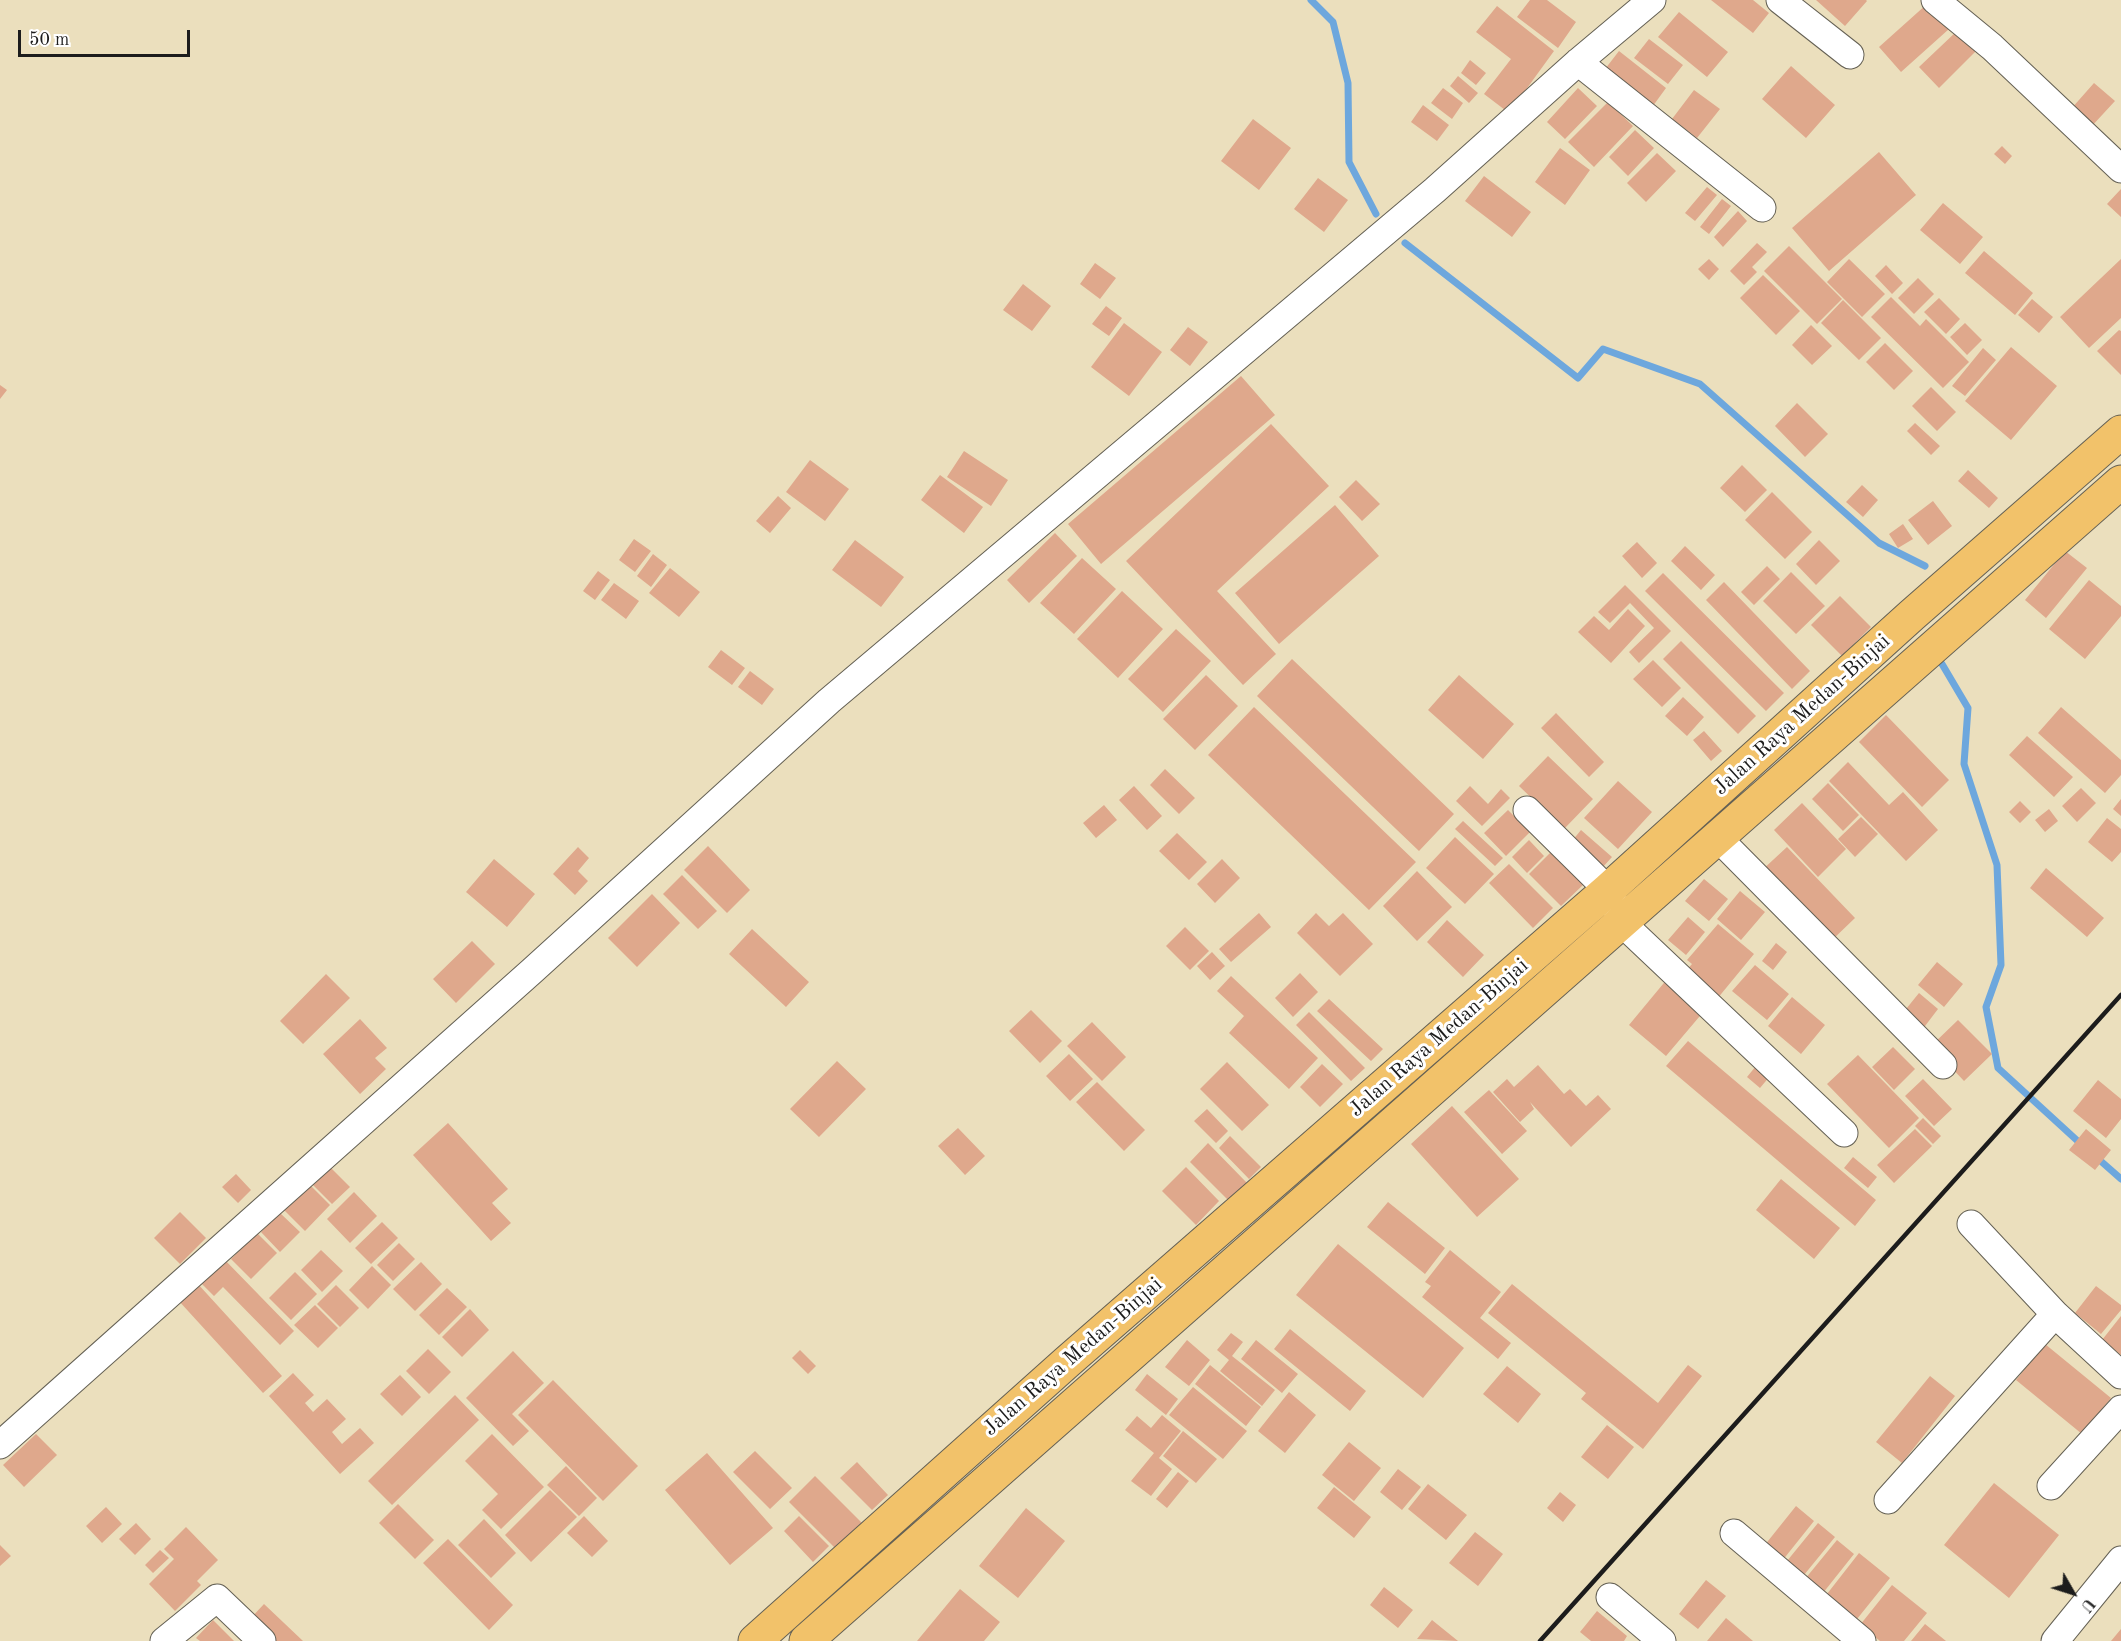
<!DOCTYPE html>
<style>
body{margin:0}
#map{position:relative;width:2121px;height:1641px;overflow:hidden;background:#ebdfbd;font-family:"Old Standard TT",serif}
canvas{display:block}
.north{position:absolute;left:2043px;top:1563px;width:60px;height:60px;-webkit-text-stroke:4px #fff;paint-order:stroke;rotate:129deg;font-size:16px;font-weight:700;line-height:24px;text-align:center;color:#1c1c1c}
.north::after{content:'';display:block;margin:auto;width:21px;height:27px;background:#1c1c1c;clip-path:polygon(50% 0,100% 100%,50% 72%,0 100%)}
.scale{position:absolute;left:18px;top:30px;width:172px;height:27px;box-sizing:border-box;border:3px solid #1c1c1c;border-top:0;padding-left:8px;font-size:18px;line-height:21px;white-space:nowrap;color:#1c1c1c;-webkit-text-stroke:4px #fff;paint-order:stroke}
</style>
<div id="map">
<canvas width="2121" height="1641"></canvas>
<div class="north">U</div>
<div class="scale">50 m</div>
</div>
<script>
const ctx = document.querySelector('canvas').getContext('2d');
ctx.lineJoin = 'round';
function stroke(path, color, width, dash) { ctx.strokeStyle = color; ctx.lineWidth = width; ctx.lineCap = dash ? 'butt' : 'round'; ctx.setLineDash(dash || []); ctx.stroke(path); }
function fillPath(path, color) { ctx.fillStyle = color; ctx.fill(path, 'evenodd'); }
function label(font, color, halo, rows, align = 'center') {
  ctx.font = font + ' "Old Standard TT",serif'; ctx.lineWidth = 6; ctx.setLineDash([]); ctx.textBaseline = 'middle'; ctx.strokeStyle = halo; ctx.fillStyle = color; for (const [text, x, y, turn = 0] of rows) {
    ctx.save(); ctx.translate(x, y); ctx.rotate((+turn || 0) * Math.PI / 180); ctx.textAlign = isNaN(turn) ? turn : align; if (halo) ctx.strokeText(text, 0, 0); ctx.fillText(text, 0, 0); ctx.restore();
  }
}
const stream = new Path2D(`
 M1311 0 1333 22 1348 83 1349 162 1376 214
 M1405 243 1578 378 1603 349 1700 384 1879 543 1925 566
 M1942 664 1968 708 1964 764 1997 865 2001 965 1986 1007 1998 1068 2082 1145
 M2095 1156 2121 1179`);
const building = new Path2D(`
 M1530 0H1547L1576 22 1558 48 1517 17Z
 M1711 0H1753L1769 13 1753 33Z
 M1816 0H1866L1867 1 1845 26Z
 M1927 4 1949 29 1901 72 1879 47Z
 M1497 6 1554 51 1509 113 1484 94 1511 59 1476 32Z
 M1679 12 1728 52 1707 77 1658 37Z
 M1958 30 1977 50 1939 88 1919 67Z
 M1649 39 1683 65 1668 84 1634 58Z
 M1619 51 1666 88 1650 110 1602 73Z
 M1470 60 1486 73 1476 85 1461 73Z
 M1791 66 1835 105 1806 138 1762 99Z
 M1458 76 1478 93 1469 103 1450 86Z
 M2094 83 2115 101 2091 127 2071 109Z
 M1443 88 1463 103 1452 119 1431 103Z
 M1578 88 1597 106 1565 139 1547 122Z
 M1694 90 1720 109 1697 138 1672 119Z
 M1608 102 1633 126 1594 167 1568 142Z
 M1423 105 1449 125 1437 141 1411 122Z
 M1253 119 1291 148 1259 190 1221 161Z
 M1635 130 1654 148 1628 176 1609 157Z
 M2002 146 2012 156 2005 164 1994 154Z
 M1560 148 1590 170 1565 205 1535 182Z
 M1879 152 1916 195 1829 271 1792 228Z
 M1657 153 1676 171 1646 202 1627 183Z
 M1484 176 1531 212 1512 237 1465 201Z
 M1318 178 1348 200 1324 232 1294 209Z
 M1707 187 1717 195 1695 221 1685 213Z
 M2121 189V217L2107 204Z
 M1722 199 1731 206 1709 234 1700 227Z
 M1943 203 1983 237 1960 264 1920 230Z
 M1738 211 1747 221 1723 247 1714 237Z
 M1757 243 1767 252 1752 267 1757 272 1744 285 1730 271Z
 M1789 246 1842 299 1817 324 1764 271Z
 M1984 251 2033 293 2015 315 1965 273Z
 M1709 259 1719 269 1709 280 1698 269Z
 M1849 259 1885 294 1862 317 1827 282Z
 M2121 259V318L2089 348 2060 317Z
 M1095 263 1116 278 1100 299 1080 284Z
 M1886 265 1903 283 1892 294 1875 276Z
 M1763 275 1800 311 1776 335 1740 298Z
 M1918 278 1934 294 1914 314 1898 298Z
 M1023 284 1051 306 1032 331 1003 310Z
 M1891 297 1920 326 1926 319 1969 362 1943 388 1871 317Z
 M1939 298 1960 319 1946 334 1924 312Z
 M2032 299 2053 317 2039 333 2018 315Z
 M1843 300 1881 338 1859 360 1821 323Z
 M1106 306 1122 318 1109 336 1092 324Z
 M1124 323 1162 352 1129 396 1091 367Z
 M1965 323 1982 340 1967 355 1950 337Z
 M1811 325 1832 346 1812 365 1792 345Z
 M1188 327 1208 342 1190 366 1170 350Z
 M2119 330 2121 331V375L2097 351Z
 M1885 343 1913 371 1894 390 1866 362Z
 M2011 347 2057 386 2011 440 1965 401Z
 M1983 348 1996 360 1965 396 1952 386Z
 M1241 376 1275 415 1101 564 1068 524Z
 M0 385 7 390 0 399Z
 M1931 387 1956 412 1937 431 1912 406Z
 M1797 403 1828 434 1805 457 1775 426Z
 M1915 423 1940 446 1931 455 1907 431Z
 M1271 424 1329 486 1217 591 1276 654 1243 685 1126 561Z
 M964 451 1008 480 991 506 947 477Z
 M810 460 849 489 825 521 786 492Z
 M1742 465 1767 490 1745 512 1720 488Z
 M1968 470 1998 498 1989 508 1958 481Z
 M940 475 983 507 964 533 921 500Z
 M1356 480 1380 504 1362 521 1339 497Z
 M1862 485 1878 500 1863 517 1846 502Z
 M1772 492 1812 532 1785 559 1745 520Z
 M778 496 791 508 770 533 756 521Z
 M1933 501 1952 526 1928 545 1908 520Z
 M1335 505 1379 556 1279 644 1235 593Z
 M1903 524 1913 539 1898 548 1889 534Z
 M1055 533 1077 556 1029 603 1007 580Z
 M634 539 651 551 635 572 619 560Z
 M855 540 904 577 881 607 832 570Z
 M1819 540 1840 561 1816 585 1796 564Z
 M1637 542 1657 563 1642 578 1622 556Z
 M1685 546 1715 575 1701 590 1671 561Z
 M2065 551 2087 568 2046 618 2025 600Z
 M653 554 667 565 651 587 637 576Z
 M1082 558 1116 589 1074 634 1040 603Z
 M1767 566 1780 579 1754 605 1741 592Z
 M670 568 700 592 679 617 649 593Z
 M598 571 610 580 595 600 583 591Z
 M1791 572 1825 606 1796 634 1763 601Z
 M1663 573 1784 693 1766 711 1645 591Z
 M2089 580 2121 606V616L2085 659 2049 629Z
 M1724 582 1810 671 1792 689 1706 600Z
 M614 583 639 601 626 619 601 600Z
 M1625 585 1671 631 1639 663 1629 652 1654 628 1630 603 1610 623 1598 612Z
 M1122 591 1163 629 1118 678 1077 639Z
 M1840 596 1871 627 1842 656 1811 625Z
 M1628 609 1645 626 1611 663 1578 632 1594 616 1609 630Z
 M1176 629 1211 661 1163 712 1128 679Z
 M1681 641 1756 716 1738 734 1663 659Z
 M721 650 745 668 732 685 708 667Z
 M1292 659 1454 814 1419 851 1257 696Z
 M1653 660 1681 688 1662 707 1633 679Z
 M750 671 774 689 762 705 738 687Z
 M1206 675 1238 706 1195 750 1163 719Z
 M1459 675 1514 724 1483 759 1428 710Z
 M1683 697 1704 717 1687 736 1665 716Z
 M1254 707 1416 862 1369 910 1208 755Z
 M2061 707 2121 760V775L2105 793 2038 733Z
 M1556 713 1604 762 1589 777 1541 728Z
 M1886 715 1949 780 1922 807 1859 742Z
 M1704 731 1722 751 1711 761 1693 740Z
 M2027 736 2073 777 2054 797 2009 755Z
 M1548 756 1593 799 1564 829 1519 786Z
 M1848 762 1889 805 1903 792 1938 830 1906 861 1829 781Z
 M1165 769 1195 798 1179 814 1150 785Z
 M1618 781 1652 812 1618 849 1584 818Z
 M1828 783 1859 815 1843 831 1812 799Z
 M1134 786 1162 816 1147 830 1119 800Z
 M1470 786 1488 804 1501 789 1510 798 1482 826 1456 801Z
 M2081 788 2096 803 2077 822 2062 806Z
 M2121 799V816L2113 809Z
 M2020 801 2031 812 2020 823 2009 812Z
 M1802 803 1846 849 1818 877 1774 830Z
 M1104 805 1117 820 1096 838 1083 823Z
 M2049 809 2058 821 2045 832 2035 820Z
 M1508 810 1530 832 1506 856 1484 833Z
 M1861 817 1878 834 1855 857 1838 839Z
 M2107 818 2121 829V852L2112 862 2088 842Z
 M1463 821 1503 858 1495 866 1455 829Z
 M1581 830 1612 857 1602 868 1572 841Z
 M1177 833 1207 862 1189 880 1159 851Z
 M1455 837 1494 874 1465 904 1426 868Z
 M1529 840 1544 856 1527 873 1512 857Z
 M708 846 750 890 727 913 684 870Z
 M578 847 589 858 578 871 588 881 575 895 553 874Z
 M1787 847 1855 918 1829 943 1760 872Z
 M1552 851 1584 884 1561 906 1529 874Z
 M494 859 535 894 507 927 466 892Z
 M1222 859 1240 878 1215 903 1197 884Z
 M1509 864 1553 908 1533 928 1489 883Z
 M2046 868 2104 918 2087 937 2030 888Z
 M1417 871 1452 907 1417 941 1383 906Z
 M682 875 717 911 698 929 663 894Z
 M1704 879 1728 899 1709 921 1685 901Z
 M1740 891 1765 912 1741 940 1717 919Z
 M652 894 680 923 637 967 608 938Z
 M1259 913 1271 927 1231 962 1219 949Z
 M1316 913 1329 926 1343 913 1373 944 1340 976 1297 933Z
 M1688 917 1705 932 1686 955 1668 940Z
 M1447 920 1484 955 1463 977 1427 942Z
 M1718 924 1754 954 1717 999 1685 972 1692 964 1687 960Z
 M1185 927 1209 951 1190 970 1166 946Z
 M752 929 809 982 786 1007 729 954Z
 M472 941 495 964 456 1003 433 979Z
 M1776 943 1787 952 1773 970 1762 961Z
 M1212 952 1225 966 1210 980 1197 966Z
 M1937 962 1963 984 1944 1007 1918 985Z
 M1755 965 1789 994 1767 1020 1732 991Z
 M1300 973 1318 992 1293 1017 1275 998Z
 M326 974 350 998 303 1044 280 1021Z
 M1231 976 1318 1058 1289 1089 1229 1033 1244 1016 1217 991Z
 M1668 978 1705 1010 1666 1056 1629 1025Z
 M1919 993 1938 1009 1922 1030 1902 1014Z
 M1792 997 1825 1025 1801 1054 1768 1026Z
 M1329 999 1383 1049 1371 1061 1317 1011Z
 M1031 1010 1062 1041 1040 1063 1009 1031Z
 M1309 1012 1365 1068 1351 1081 1296 1025Z
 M360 1019 387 1048 375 1058 386 1069 360 1094 323 1054Z
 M1958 1020 1992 1054 1964 1081 1931 1046Z
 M1092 1022 1126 1057 1102 1081 1067 1046Z
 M1688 1041 1876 1200 1855 1226 1666 1066Z
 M1893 1047 1915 1069 1894 1090 1872 1067Z
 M1069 1054 1093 1079 1070 1101 1046 1076Z
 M1858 1055 1919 1118 1889 1148 1827 1084Z
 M837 1061 866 1089 819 1137 790 1109Z
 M1227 1062 1269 1105 1242 1131 1200 1089Z
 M1322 1064 1343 1084 1320 1107 1300 1087Z
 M1538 1065 1564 1094 1570 1089 1586 1106 1598 1095 1611 1109 1571 1147 1530 1102 1534 1109 1520 1122 1493 1092 1507 1079 1514 1087Z
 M1756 1066 1770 1076 1760 1088 1747 1077Z
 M1923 1079 1952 1109 1934 1126 1905 1096Z
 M2098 1080 2121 1099V1119L2106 1138 2073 1111Z
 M1097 1082 1145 1130 1124 1151 1076 1102Z
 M1489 1090 1527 1131 1502 1154 1464 1112Z
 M1452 1106 1519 1179 1477 1217 1411 1144Z
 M1207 1109 1228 1131 1216 1143 1194 1121Z
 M1923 1118 1941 1136 1933 1144 1915 1126Z
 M448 1123 508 1189 492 1203 511 1223 491 1241 413 1155Z
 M958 1128 985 1156 965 1175 938 1146Z
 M1915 1129 1932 1146 1894 1183 1877 1165Z
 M2086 1129 2111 1150 2095 1170 2069 1150Z
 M1230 1136 1261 1167 1249 1179 1219 1148Z
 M1208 1143 1247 1183 1228 1200 1190 1162Z
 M1853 1157 1877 1177 1868 1188 1844 1168Z
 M328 1165 350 1187 332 1204 310 1182Z
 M1186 1167 1219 1201 1196 1225 1162 1191Z
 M236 1174 251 1190 238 1203 222 1187Z
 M1781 1179 1840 1228 1814 1259 1756 1210Z
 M309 1184 330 1205 305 1231 283 1209Z
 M354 1192 377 1216 350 1243 327 1219Z
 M1388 1202 1445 1248 1425 1274 1367 1227Z
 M180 1212 206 1238 180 1264 154 1238Z
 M280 1213 300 1232 280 1252 261 1232Z
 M382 1222 398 1238 371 1264 355 1248Z
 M257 1233 277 1253 251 1279 231 1259Z
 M399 1243 415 1259 393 1281 377 1265Z
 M1338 1244 1464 1348 1423 1398 1296 1295Z
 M321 1250 343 1271 322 1292 301 1270Z
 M1450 1250 1501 1292 1480 1318 1511 1343 1498 1359 1422 1297 1431 1286 1425 1282Z
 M223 1258 294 1331 280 1345 223 1287 214 1296 200 1282Z
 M421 1262 442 1284 415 1311 393 1289Z
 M372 1266 391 1285 368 1309 349 1290Z
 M295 1272 317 1294 291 1320 269 1298Z
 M197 1283 282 1376 263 1393 178 1300Z
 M1512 1284 1658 1403 1688 1365 1702 1376 1643 1449 1581 1399 1586 1393 1488 1313Z
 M336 1285 359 1308 340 1327 317 1304Z
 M2096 1286 2121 1305V1310L2101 1334 2075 1313Z
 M447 1288 467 1307 439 1335 419 1315Z
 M315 1305 338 1328 318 1348 294 1325Z
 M470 1309 489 1330 462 1357 442 1337Z
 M2121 1316V1355L2102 1340Z
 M1290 1329 1366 1391 1350 1411 1274 1349Z
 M1231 1333 1243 1342 1232 1356 1275 1390 1262 1406 1220 1371 1229 1360 1217 1350Z
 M1187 1340 1210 1360 1189 1386 1165 1367Z
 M1256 1340 1298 1374 1282 1393 1241 1359Z
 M2045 1344 2111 1398 2082 1434 2016 1380Z
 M428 1349 451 1372 429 1394 406 1371Z
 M800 1350 816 1366 808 1374 792 1358Z
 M513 1351 544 1383 512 1414 529 1431 513 1446 466 1398Z
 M1210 1365 1261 1407 1246 1426 1195 1384Z
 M1507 1366 1541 1394 1518 1423 1483 1394Z
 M293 1373 314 1395 305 1403 313 1412 327 1399 346 1419 332 1432 342 1444 360 1428 374 1443 340 1474 269 1396Z
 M1147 1374 1178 1399 1166 1415 1135 1390Z
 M400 1375 421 1397 402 1416 380 1394Z
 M1930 1376 1955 1396 1902 1463 1876 1442Z
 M553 1380 638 1466 603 1501 518 1415Z
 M1193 1387 1247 1431 1223 1459 1169 1415Z
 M1289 1392 1316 1415 1285 1453 1258 1431Z
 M455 1395 479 1420 392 1505 368 1481Z
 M1162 1415 1181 1431 1159 1458 1172 1469 1151 1496 1131 1481 1154 1453 1125 1430 1137 1416 1151 1428Z
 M1607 1425 1634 1447 1608 1479 1581 1457Z
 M1183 1431 1217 1459 1196 1483 1163 1456Z
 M36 1434 57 1455 24 1487 3 1465Z
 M492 1434 544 1487 501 1529 482 1510 498 1494 465 1461Z
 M1349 1442 1381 1468 1354 1501 1322 1475Z
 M755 1451 792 1488 770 1509 733 1472Z
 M707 1453 773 1528 730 1565 665 1490Z
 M857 1462 888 1495 872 1510 840 1478Z
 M566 1466 597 1498 579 1516 547 1485Z
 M1398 1469 1421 1487 1402 1510 1380 1492Z
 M1178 1472 1189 1481 1167 1508 1156 1499Z
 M815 1476 862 1523 836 1549 789 1502Z
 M1994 1483 2059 1535 2009 1598 1944 1545Z
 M1428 1484 1467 1515 1446 1540 1408 1509Z
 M1334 1487 1371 1517 1354 1538 1317 1508Z
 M550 1490 577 1517 531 1562 505 1535Z
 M1560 1492 1576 1505 1563 1522 1547 1508Z
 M398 1504 434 1540 415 1559 379 1523Z
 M1796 1506 1814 1521 1782 1561 1764 1546Z
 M106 1507 122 1524 102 1543 86 1526Z
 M1026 1508 1065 1541 1018 1598 979 1566Z
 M584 1516 608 1541 592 1557 567 1533Z
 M799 1516 829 1546 813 1562 784 1531Z
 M484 1519 516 1553 491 1578 458 1545Z
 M136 1523 151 1539 135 1555 119 1539Z
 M1818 1523 1835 1537 1804 1575 1787 1561Z
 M186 1527 218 1560 197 1581 201 1585 175 1611 149 1584 174 1559 164 1549Z
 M1475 1532 1503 1554 1478 1586 1449 1563Z
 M448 1539 513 1605 489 1630 423 1563Z
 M1837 1540 1854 1554 1823 1593 1805 1579Z
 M0 1545 11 1556 0 1566Z
 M160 1550 169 1558 153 1573 145 1565Z
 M1859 1553 1890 1578 1857 1619 1827 1594Z
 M1706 1580 1726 1596 1698 1629 1679 1614Z
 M1892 1585 1927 1613 1904 1641H1880L1860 1625Z
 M1384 1587 1413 1610 1398 1628 1370 1605Z
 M960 1589 1000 1622 984 1641H917Z
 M264 1604 303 1641H273L250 1619Z
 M1597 1611 1627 1636 1624 1641H1591L1580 1632Z
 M1726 1618 1753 1641H1707Z
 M213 1620 234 1641H200L196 1638Z
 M1432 1620 1458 1641 1417 1639Z
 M1925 1624 1946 1641H1911Z
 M2121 1629V1641H2111Z`);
const minor = new Path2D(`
 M1780 0 1850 55
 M1935 0 1992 47 2121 169
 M1578 62 1762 208
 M1527 810 1608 890 1623 924 1844 1133
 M1717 837 1943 1065
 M1971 1224 2055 1314 2121 1375
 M0 1445 532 971 829 701 1435 190 1578 62 1652 0
 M2051 1486 2121 1409
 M1888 1500 2055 1314
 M1734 1533 1862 1641
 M1610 1597 1662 1641
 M164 1641 217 1598 262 1641
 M2055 1641 2121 1560`);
const primary = new Path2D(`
 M755 1641 1067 1362 1608 890 1912 615 2121 432
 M806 1641 2121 482`);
const rail = new Path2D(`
 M1540 1641 2121 995`);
const streetNames = [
 ["Jalan Raya Medan-Binjai",1802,715,-42],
 ["Jalan Raya Medan-Binjai",1439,1038,-41],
 ["Jalan Raya Medan-Binjai",1073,1357,-41]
];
stroke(stream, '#6da7dd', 7);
fillPath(building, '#dfa88c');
stroke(minor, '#646054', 29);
stroke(primary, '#646054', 35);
stroke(minor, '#fff', 27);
stroke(primary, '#f2c26a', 33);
stroke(rail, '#1c1c1c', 4.5);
label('21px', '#1c1c1c', '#fff', streetNames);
</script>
